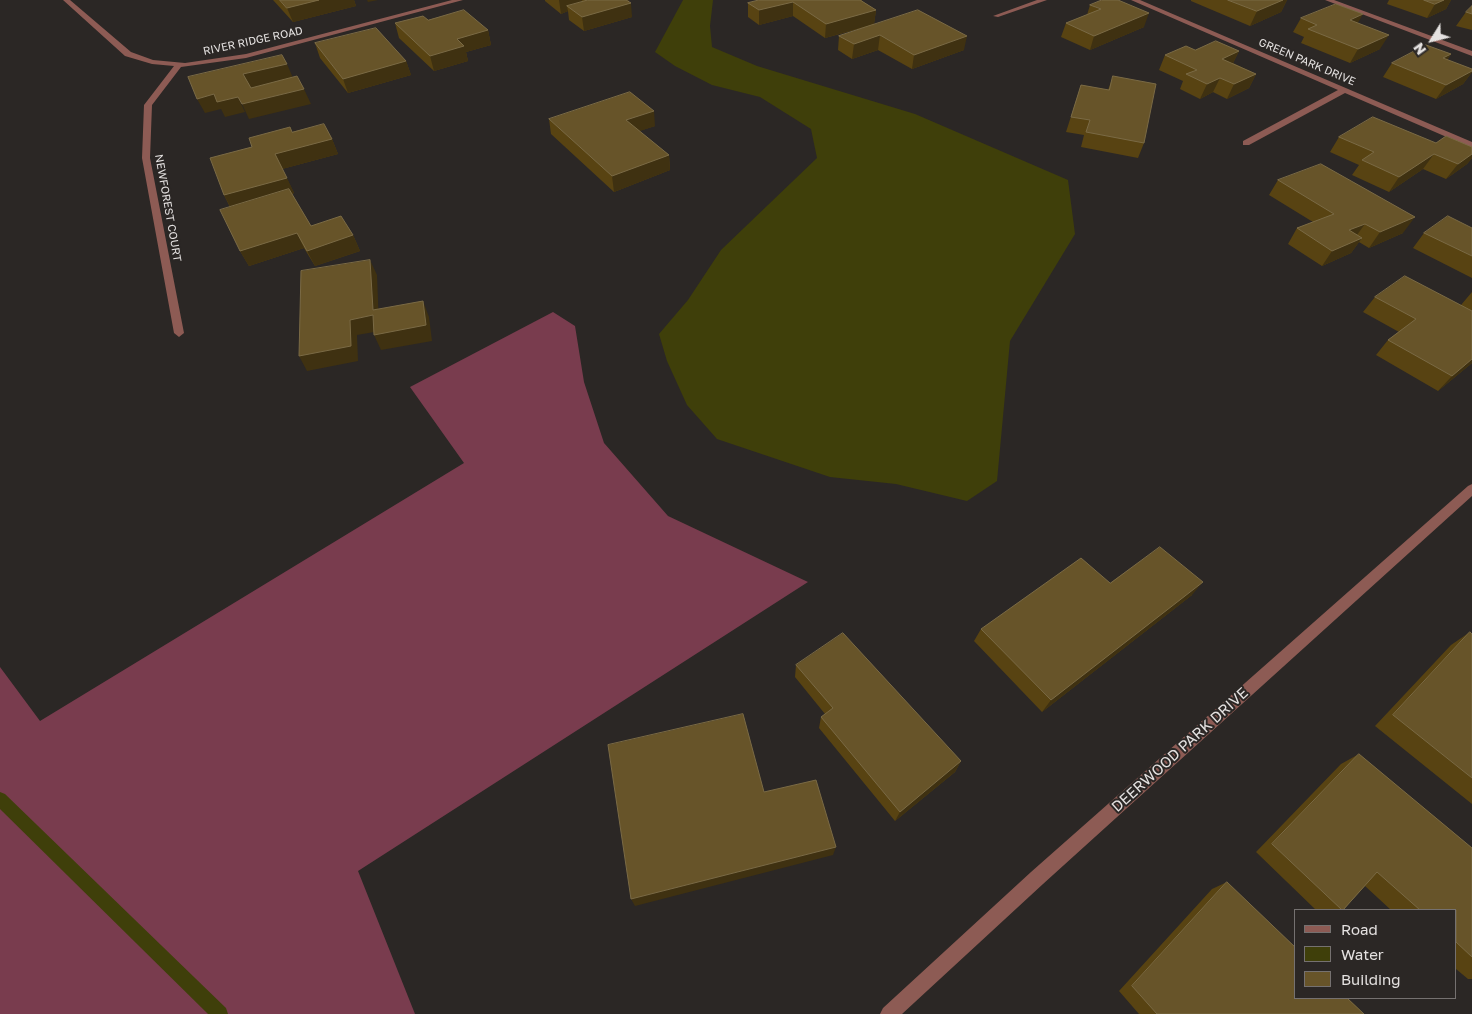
<!DOCTYPE html>
<style>
body{margin:0}
#map{position:relative;width:1472px;height:1014px;overflow:hidden;background:#2b2725;font-family:"Golos Text",sans-serif}
canvas{display:block}
.legend{position:absolute;left:1294px;top:909px;width:162px;height:90px;box-sizing:border-box;background:#2b2725;border:1px solid #757170;margin:0;padding:6px 9px;list-style:none;font-size:15px;color:#e4e1e0}
.legend li{display:flex;align-items:center;gap:10px;height:25px}
.legend b{width:25px;border:1px solid #757170}
.north{position:absolute;left:1407px;top:15px;width:50px;height:50px;-webkit-text-stroke:4px #2b2725;paint-order:stroke;rotate:234deg;font-size:14px;font-weight:700;line-height:20px;text-align:center;color:#e4e1e0}
.north::after{content:'';display:block;margin:auto;width:18px;height:22px;background:#e4e1e0;clip-path:polygon(50% 0,100% 100%,50% 72%,0 100%)}
</style>
<div id="map">
<canvas width="1472" height="1014"></canvas>
<ul class="legend">
<li><b style="height:6px;background:#8d5b54"></b>Road</li>
<li><b style="height:14px;background:#3f3f0a"></b>Water</li>
<li><b style="height:14px;background:#675429"></b>Building</li>
</ul>
<div class="north">N</div>
</div>
<script>
const ctx = document.querySelector('canvas').getContext('2d');
ctx.lineJoin = 'round';
function fillPath(path, color) { ctx.fillStyle = color; ctx.fill(path, 'evenodd'); }
function stroke(path, color, width, dash) { ctx.strokeStyle = color; ctx.lineWidth = width; ctx.lineCap = dash ? 'butt' : 'round'; ctx.setLineDash(dash || []); ctx.stroke(path); }
function label(font, color, halo, rows, align = 'center') {
  ctx.font = font + ' "Golos Text",sans-serif'; ctx.lineWidth = 4; ctx.setLineDash([]); ctx.textBaseline = 'middle'; ctx.strokeStyle = halo; ctx.fillStyle = color; for (const [text, x, y, turn = 0] of rows) {
    ctx.save(); ctx.translate(x, y); ctx.rotate((+turn || 0) * Math.PI / 180); ctx.textAlign = isNaN(turn) ? turn : align; if (halo) ctx.strokeText(text, 0, 0); ctx.fillText(text, 0, 0); ctx.restore();
  }
}
const forest = new Path2D(`
 M553 312 575 326 584 382 604 443 668 516 808 582 358 871 415 1014H0V667L40 721 464 463 410 387Z`);
const water = new Path2D(`
 M683 0H713L710 26 712 47 757 66 915 114 1068 180 1075 234 1010 341 997 481 967 501 896 484 830 477 717 439 687 405 667 361 659 334 688 300 721 250 817 158 811 129 760 97 712 85 675 66 655 52Z`);
const stream = new Path2D(`
 M0 792 5 794 226 1008 228 1014H208L0 809Z`);
const lane = new Path2D(`
 M1325 0H1334L1472 51V56Z`);
const street = new Path2D(`
 M63 0H70L131 52 153 60 185 63 246 54 452 0H463L246 58 181 67 152 105 150 158 184 333 179 337 174 333 142 158 144 105 174 66 152 64 125 56Z
 M1037 0H1047L998 17 993 16Z
 M1131 0H1140L1472 142V148L1345 93 1249 145H1243V141L1338 90Z
 M1472 484V496L1043 884 902 1014H880L883 1008 1031 872 1468 486Z`);
const wall = new Path2D(`
 M273 0H354L356 6 293 22Z
 M545 0H630L627 1 632 17 584 31 569 20 568 11 561 14 545 1Z
 M759 0H862V1L876 10 874 24 964 50 912 69 878 50 852 59 838 50 839 36 873 25 825 38 793 16 759 25 748 17V3Z
 M1191 0H1287L1281 12 1250 26 1191 1Z
 M1389 0H1451L1446 9 1427 18 1387 4Z
 M1090 5 1144 27 1090 50 1061 37 1066 23 1087 15Z
 M1472 6V30L1456 26 1466 12Z
 M1301 18 1358 23 1380 49 1350 63 1301 43 1304 37 1293 32Z
 M428 20 488 30 491 45 466 52 468 61 434 71 399 38 395 23Z
 M315 43 406 61 411 75 348 93 320 58Z
 M1195 50 1239 51 1233 63 1256 74 1249 88 1227 99 1213 92 1200 99 1180 89 1183 81 1159 70 1165 55Z
 M1451 54 1447 60 1472 69V72L1463 84 1436 99 1383 77 1392 63Z
 M1113 76 1144 143 1138 158 1081 147 1084 135 1066 132 1081 85 1108 90Z
 M549 119 655 126 639 131 669 155 670 170 614 192 551 134Z
 M292 132 332 139 338 154 282 169 294 193 292 194 311 226 353 235 360 251 315 266 304 248 249 266 240 251 230 207 224 195 252 147Z
 M1339 137 1436 143 1472 147V158L1467 164 1446 179 1423 169 1389 192 1352 175 1359 165 1330 152Z
 M1278 180 1403 233 1369 248 1359 242 1351 253 1322 266 1288 244 1297 228 1313 222 1269 195Z
 M1472 228V278L1413 248 1424 233Z
 M1472 292V363L1438 391 1376 355 1388 340 1399 332 1363 312 1375 297 1461 305Z
 M1110 583 1192 595 1042 712 974 641 981 629Z
 M1470 632 1472 634V804L1375 726 1451 645Z
 M796 665 961 761 955 772 895 821 819 728 821 717 825 714 795 677Z
 M1359 754 1472 848V979H1468L1456 969V910H1391L1365 886 1343 910H1316L1256 852 1341 764Z
 M1227 882 1364 1014H1139L1119 991 1212 889Z`);
const shadedWall = new Path2D(`
 M319 0H354L356 6 293 22 287 8Z
 M367 0H378L368 2Z
 M559 0H582L583 7 567 6 568 11 561 14Z
 M1283 0H1287L1281 12 1250 26 1257 11Z
 M1444 0H1451L1446 9 1427 18 1435 4Z
 M793 2V16L759 25V10Z
 M631 3 632 17 584 31 582 17Z
 M876 10 874 24 825 38 826 24Z
 M1149 13 1144 27 1090 50 1094 36Z
 M1363 14 1355 28 1350 20Z
 M488 30 491 45 466 52 468 61 434 71 430 56 457 39Z
 M880 35 878 50 852 59 854 44Z
 M1389 35 1380 49 1350 63 1358 49Z
 M967 36 964 50 912 69 914 55Z
 M1239 51 1232 65 1222 59Z
 M1451 54 1441 69 1443 58Z
 M406 61 411 75 348 93 343 79Z
 M287 64 293 78 250 89 243 74Z
 M1472 71V72L1463 84 1436 99 1446 85Z
 M1256 74 1249 88 1227 99 1234 84Z
 M1220 78 1213 92 1200 99 1207 84Z
 M304 89 311 104 249 119 242 104Z
 M214 94 238 97 245 112 225 117 221 109 205 113 197 99Z
 M654 111 655 126 628 135 626 120Z
 M332 139 338 154 282 169 275 154Z
 M1434 154 1423 169 1389 192 1399 177Z
 M1472 154V158L1467 164 1446 179 1458 164Z
 M669 155 670 170 614 192 612 176Z
 M287 178 294 193 232 210 224 195Z
 M1415 217 1403 233 1369 248 1380 232Z
 M1365 224 1354 239 1349 230Z
 M297 233 304 248 249 266 240 251Z
 M353 235 360 251 315 266 307 251Z
 M1362 238 1351 253 1322 266 1332 251Z
 M370 260 377 275 379 326 373 310Z
 M423 301 429 317 432 341 381 350 374 335Z
 M373 315 380 331 357 335 358 361 307 371 299 356 350 320Z
 M1472 359V363L1438 391 1452 376Z
 M1203 582 1192 595 1042 712 1051 700Z
 M961 761 955 772 895 821 900 812Z
 M836 847 833 855 635 906 631 899Z`);
const building = new Path2D(`
 M280 0H319L287 8Z
 M588 0H626L631 3 582 17 567 6Z
 M759 0H860L876 10 826 24 793 2 759 10 748 3Z
 M1102 0H1118L1149 13 1094 36 1066 23 1101 9 1090 5Z
 M1228 0H1283L1257 11Z
 M1424 0H1444L1435 4Z
 M1336 4 1363 14 1350 20 1389 35 1358 49 1308 29 1317 25 1301 18Z
 M1472 6V14L1466 12Z
 M464 10 488 30 457 39 464 46 430 56 395 23 423 16 428 20Z
 M918 10 967 36 914 55 880 35 854 44 839 36Z
 M376 28 406 61 343 79 315 43Z
 M1216 41 1239 51 1222 59 1256 74 1234 84 1220 78 1207 84 1186 74 1197 70 1165 55 1186 46 1195 50Z
 M1426 45 1451 54 1443 58 1472 69V71L1446 85 1392 63Z
 M282 55 287 64 243 74 251 88 297 76 304 89 242 104 238 97 217 102 214 94 197 99 188 77Z
 M1113 76 1156 84 1144 143 1086 132 1090 120 1071 117 1081 85 1109 90Z
 M630 92 654 111 626 120 669 155 612 176 549 119Z
 M1373 117 1436 143 1446 136 1472 147V154L1458 164 1434 154 1399 177 1362 160 1374 152 1339 137Z
 M324 124 332 139 275 154 287 178 224 195 210 158 252 147 249 138 290 127 292 132Z
 M1321 164 1415 217 1380 232 1365 224 1349 230 1362 238 1332 251 1297 228 1334 214 1278 180Z
 M289 189 311 226 341 216 353 235 307 251 297 233 240 251 220 210Z
 M1448 216 1472 228V256L1424 233Z
 M370 260 373 310 423 301 426 325 374 335 373 315 350 320 351 346 299 356 301 271Z
 M1405 276 1472 311V359L1452 376 1388 340 1416 319 1375 297Z
 M1160 547 1203 582 1051 700 981 629 1081 558 1110 583Z
 M1470 632 1472 634V778L1393 715Z
 M843 633 961 761 900 812 821 717 833 708 796 665Z
 M743 714 764 792 816 780 836 847 631 899 608 745Z
 M1359 754 1472 848V957L1456 942V910H1420L1377 872 1343 910H1342L1272 844Z
 M1227 882 1296 948V998H1347L1364 1014H1157L1132 986Z`);
const farStreetnames = [
 ["RIVER RIDGE ROAD",253,41,-12],
 ["GREEN PARK DRIVE",1307,62,23],
 ["NEWFOREST COURT",168,208,80]
];
const nearStreetnames = [
 ["DEERWOOD PARK DRIVE",1180,750,-42]
];
fillPath(forest, '#793c4e');
fillPath(water, '#3f3f0a');
fillPath(stream, '#3f3f0a');
fillPath(lane, '#8d5b54');
fillPath(street, '#8d5b54');
fillPath(wall, '#584312');
fillPath(shadedWall, '#3f3111');
fillPath(building, '#675429');
stroke(building, '#7a6a45', 1);
label('11px', '#e4e1e0', '#2b2725', farStreetnames);
label('15px', '#e4e1e0', '#2b2725', nearStreetnames);
</script>
